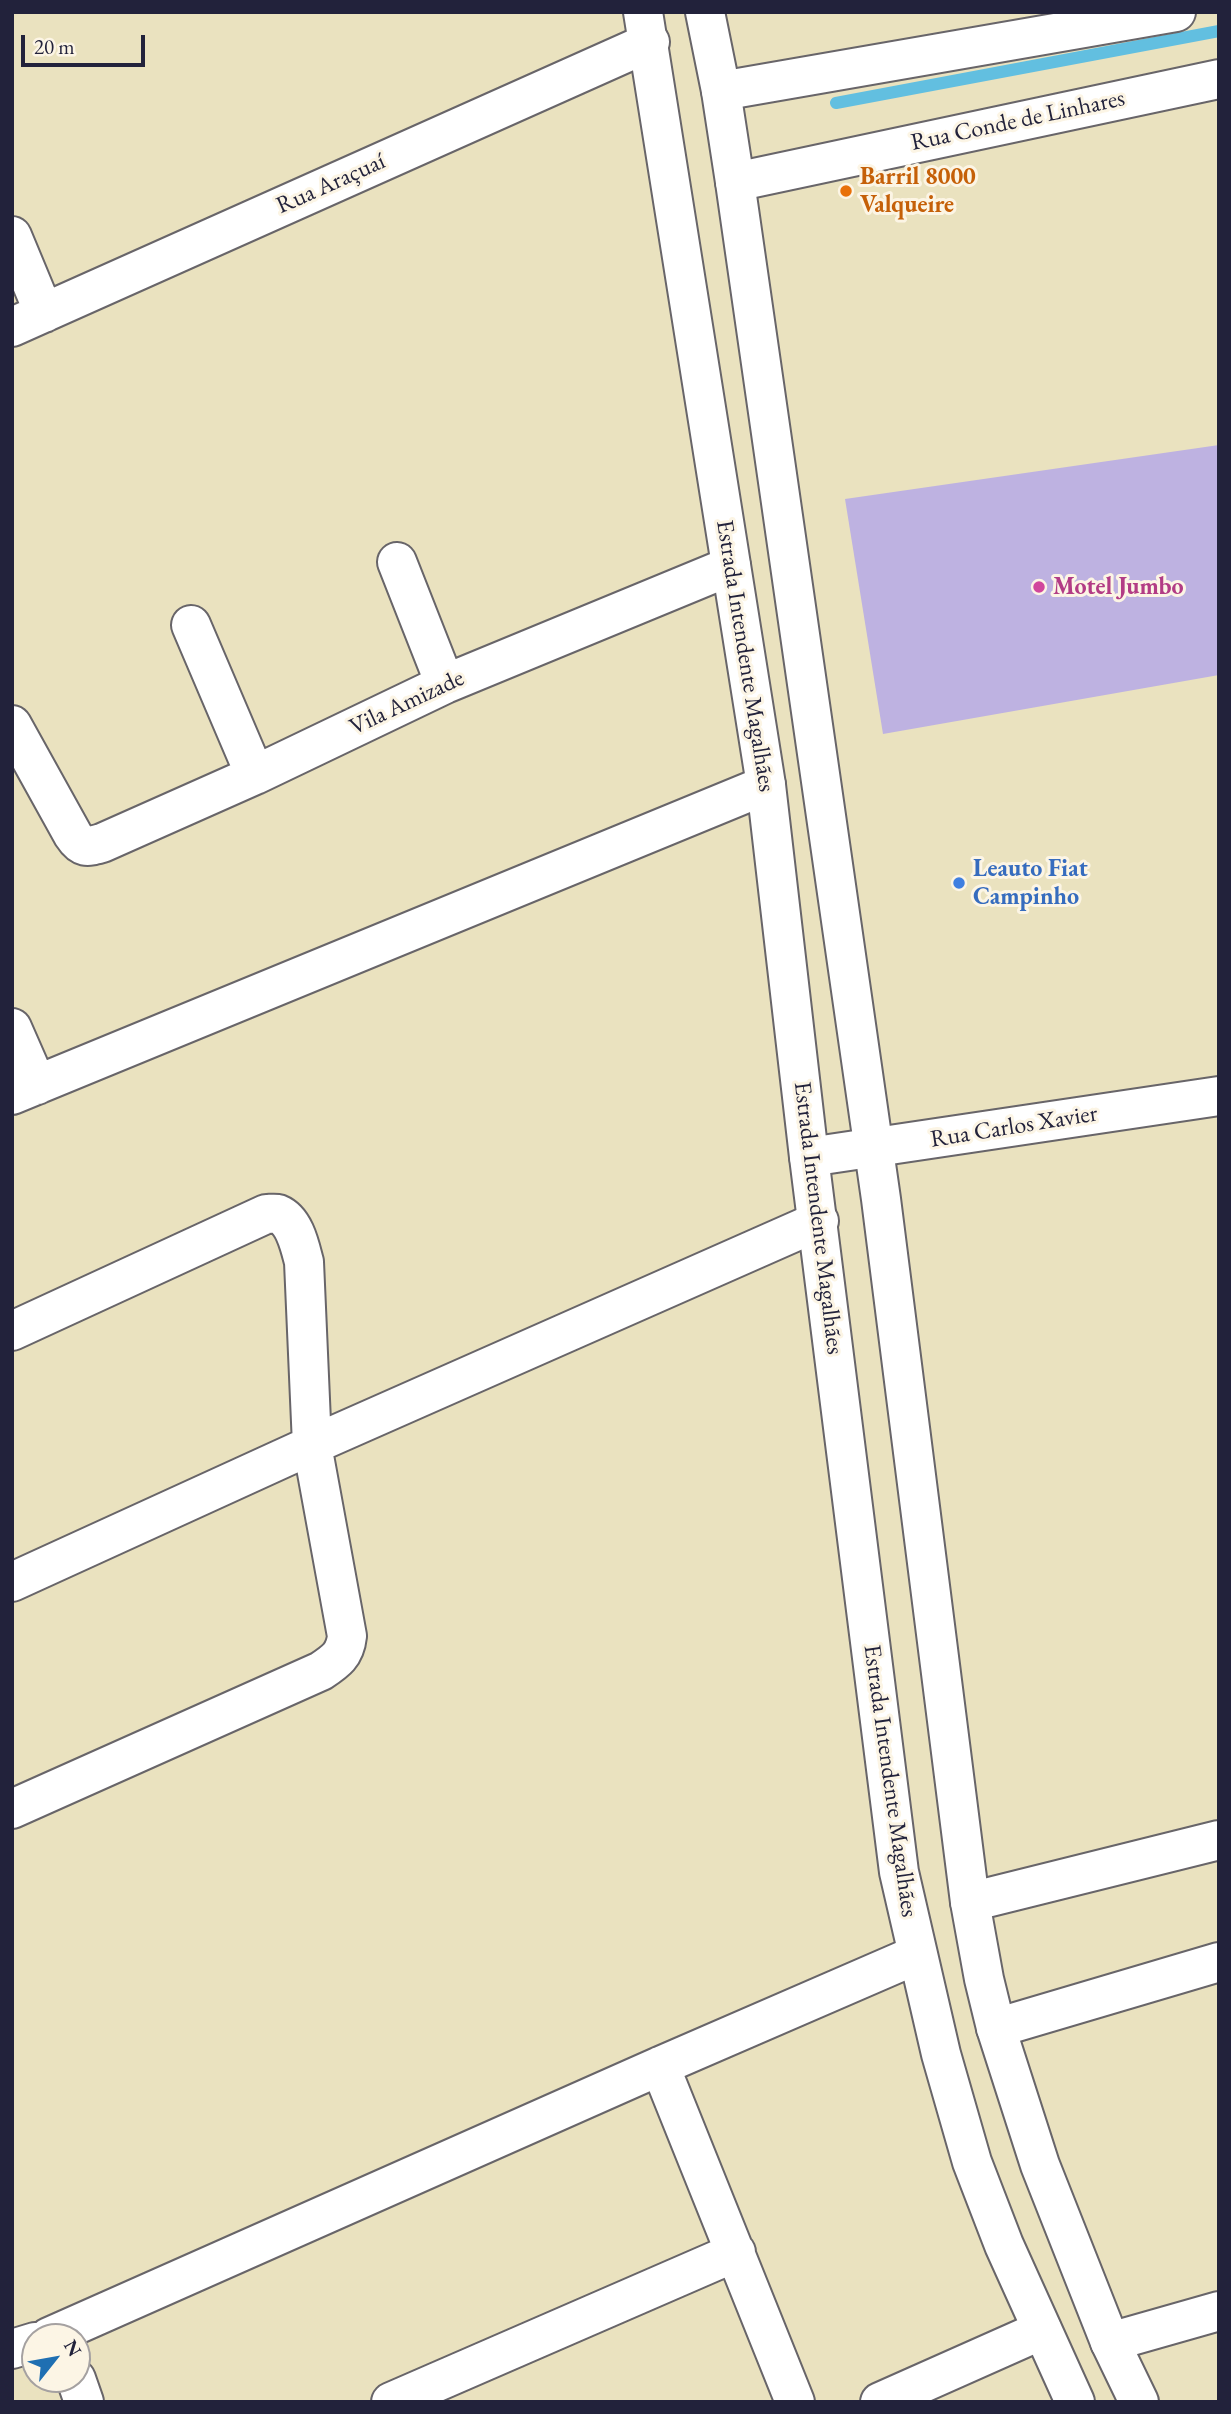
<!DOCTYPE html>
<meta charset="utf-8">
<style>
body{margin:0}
#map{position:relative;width:1231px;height:2414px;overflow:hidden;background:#eae2bf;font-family:"EB Garamond",serif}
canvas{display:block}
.frame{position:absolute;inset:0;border:14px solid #22223b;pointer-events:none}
.north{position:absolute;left:21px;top:2323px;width:70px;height:70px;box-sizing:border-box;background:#fcf5e5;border:2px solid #a5a1a1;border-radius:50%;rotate:59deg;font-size:19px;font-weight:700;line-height:28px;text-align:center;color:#22223b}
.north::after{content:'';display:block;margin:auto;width:24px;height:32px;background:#1f6fb2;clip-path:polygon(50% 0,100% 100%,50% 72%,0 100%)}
.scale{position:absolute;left:21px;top:35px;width:124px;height:32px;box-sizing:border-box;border:4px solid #22223b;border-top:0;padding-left:9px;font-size:21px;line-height:24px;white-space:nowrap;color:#22223b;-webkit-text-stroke:5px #fcf5e5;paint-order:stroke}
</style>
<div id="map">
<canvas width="1231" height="2414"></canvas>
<div class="frame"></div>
<div class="north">N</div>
<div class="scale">20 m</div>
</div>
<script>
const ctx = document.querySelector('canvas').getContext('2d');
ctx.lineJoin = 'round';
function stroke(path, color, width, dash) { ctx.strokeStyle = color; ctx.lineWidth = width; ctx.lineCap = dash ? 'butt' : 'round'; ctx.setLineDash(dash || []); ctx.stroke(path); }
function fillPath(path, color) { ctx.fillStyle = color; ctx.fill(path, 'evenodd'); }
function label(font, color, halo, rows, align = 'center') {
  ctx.font = font + ' "EB Garamond",serif'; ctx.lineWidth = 6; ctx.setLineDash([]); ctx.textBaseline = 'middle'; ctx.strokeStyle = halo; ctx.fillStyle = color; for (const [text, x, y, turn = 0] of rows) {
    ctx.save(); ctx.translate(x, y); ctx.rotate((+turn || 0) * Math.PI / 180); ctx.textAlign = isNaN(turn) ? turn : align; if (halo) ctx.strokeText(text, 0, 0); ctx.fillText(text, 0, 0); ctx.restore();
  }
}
const stream = new Path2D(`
 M836 103 1219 31`);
const building = new Path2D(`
 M1219 445V675L883 734 845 499Z`);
const minor = new Path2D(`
 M721 91 1176 12
 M735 182 1219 79
 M12 236 44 313
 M12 327 650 42
 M397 562 445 684
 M191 625 255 775
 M12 725 73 835C82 849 87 847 102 843L255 775 445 684 731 566
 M12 1028 37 1085
 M12 1095 766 785
 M809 1157 1219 1096
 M12 1331 266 1214C270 1214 275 1213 278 1214 295 1221 300 1247 304 1262L312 1445 347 1636C345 1655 336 1661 321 1671L12 1809
 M12 1582 312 1445 819 1221
 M970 1902 1219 1840
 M996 2028 1219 1962
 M660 2066 795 2402
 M49 2337 660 2066 916 1955
 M1110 2342 1219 2311
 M12 2349 35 2342
 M76 2379 84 2402
 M391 2402 736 2252
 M880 2402 1042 2330`);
const major = new Path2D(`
 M643 12 766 785 809 1157 899 1872 941 2054 972 2162 1004 2245 1075 2402
 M705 12 721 91 735 182 881 1199 970 1902 984 1979 996 2028 1040 2165 1110 2342 1139 2402`);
const markers = [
 [846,191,7,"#e8710a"],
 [1039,587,7,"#d1479c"],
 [959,883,7,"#3f7fe0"]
];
const streetNames = [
 ["Rua Conde de Linhares",1018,121,-12],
 ["Rua Araçuaí",331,184,-24],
 ["Estrada Intendente Magalhães",745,656,81],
 ["Vila Amizade",407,703,-25],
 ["Rua Carlos Xavier",1014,1127,-9],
 ["Estrada Intendente Magalhães",818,1218,83],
 ["Estrada Intendente Magalhães",890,1781,82]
];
const foodNames = [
 ["Barril 8000",860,177],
 ["Valqueire",860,205]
];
const hotelNames = [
 ["Motel Jumbo",1053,587]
];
const shopNames = [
 ["Leauto Fiat",973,869],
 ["Campinho",973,897]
];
stroke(stream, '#62bfe0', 12);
fillPath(building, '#beb2e1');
stroke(minor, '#686569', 42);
stroke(major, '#686569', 42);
stroke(minor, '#fff', 38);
stroke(major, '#fff', 38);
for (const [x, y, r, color] of markers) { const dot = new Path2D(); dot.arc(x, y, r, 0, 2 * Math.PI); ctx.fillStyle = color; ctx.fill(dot); stroke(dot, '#fcf5e5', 2.5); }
label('24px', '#22223b', '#fcf5e5', streetNames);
label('bold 24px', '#c56008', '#fcf5e5', foodNames, 'left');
label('bold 24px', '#b23c85', '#fcf5e5', hotelNames, 'left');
label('bold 24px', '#366cbe', '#fcf5e5', shopNames, 'left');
</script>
